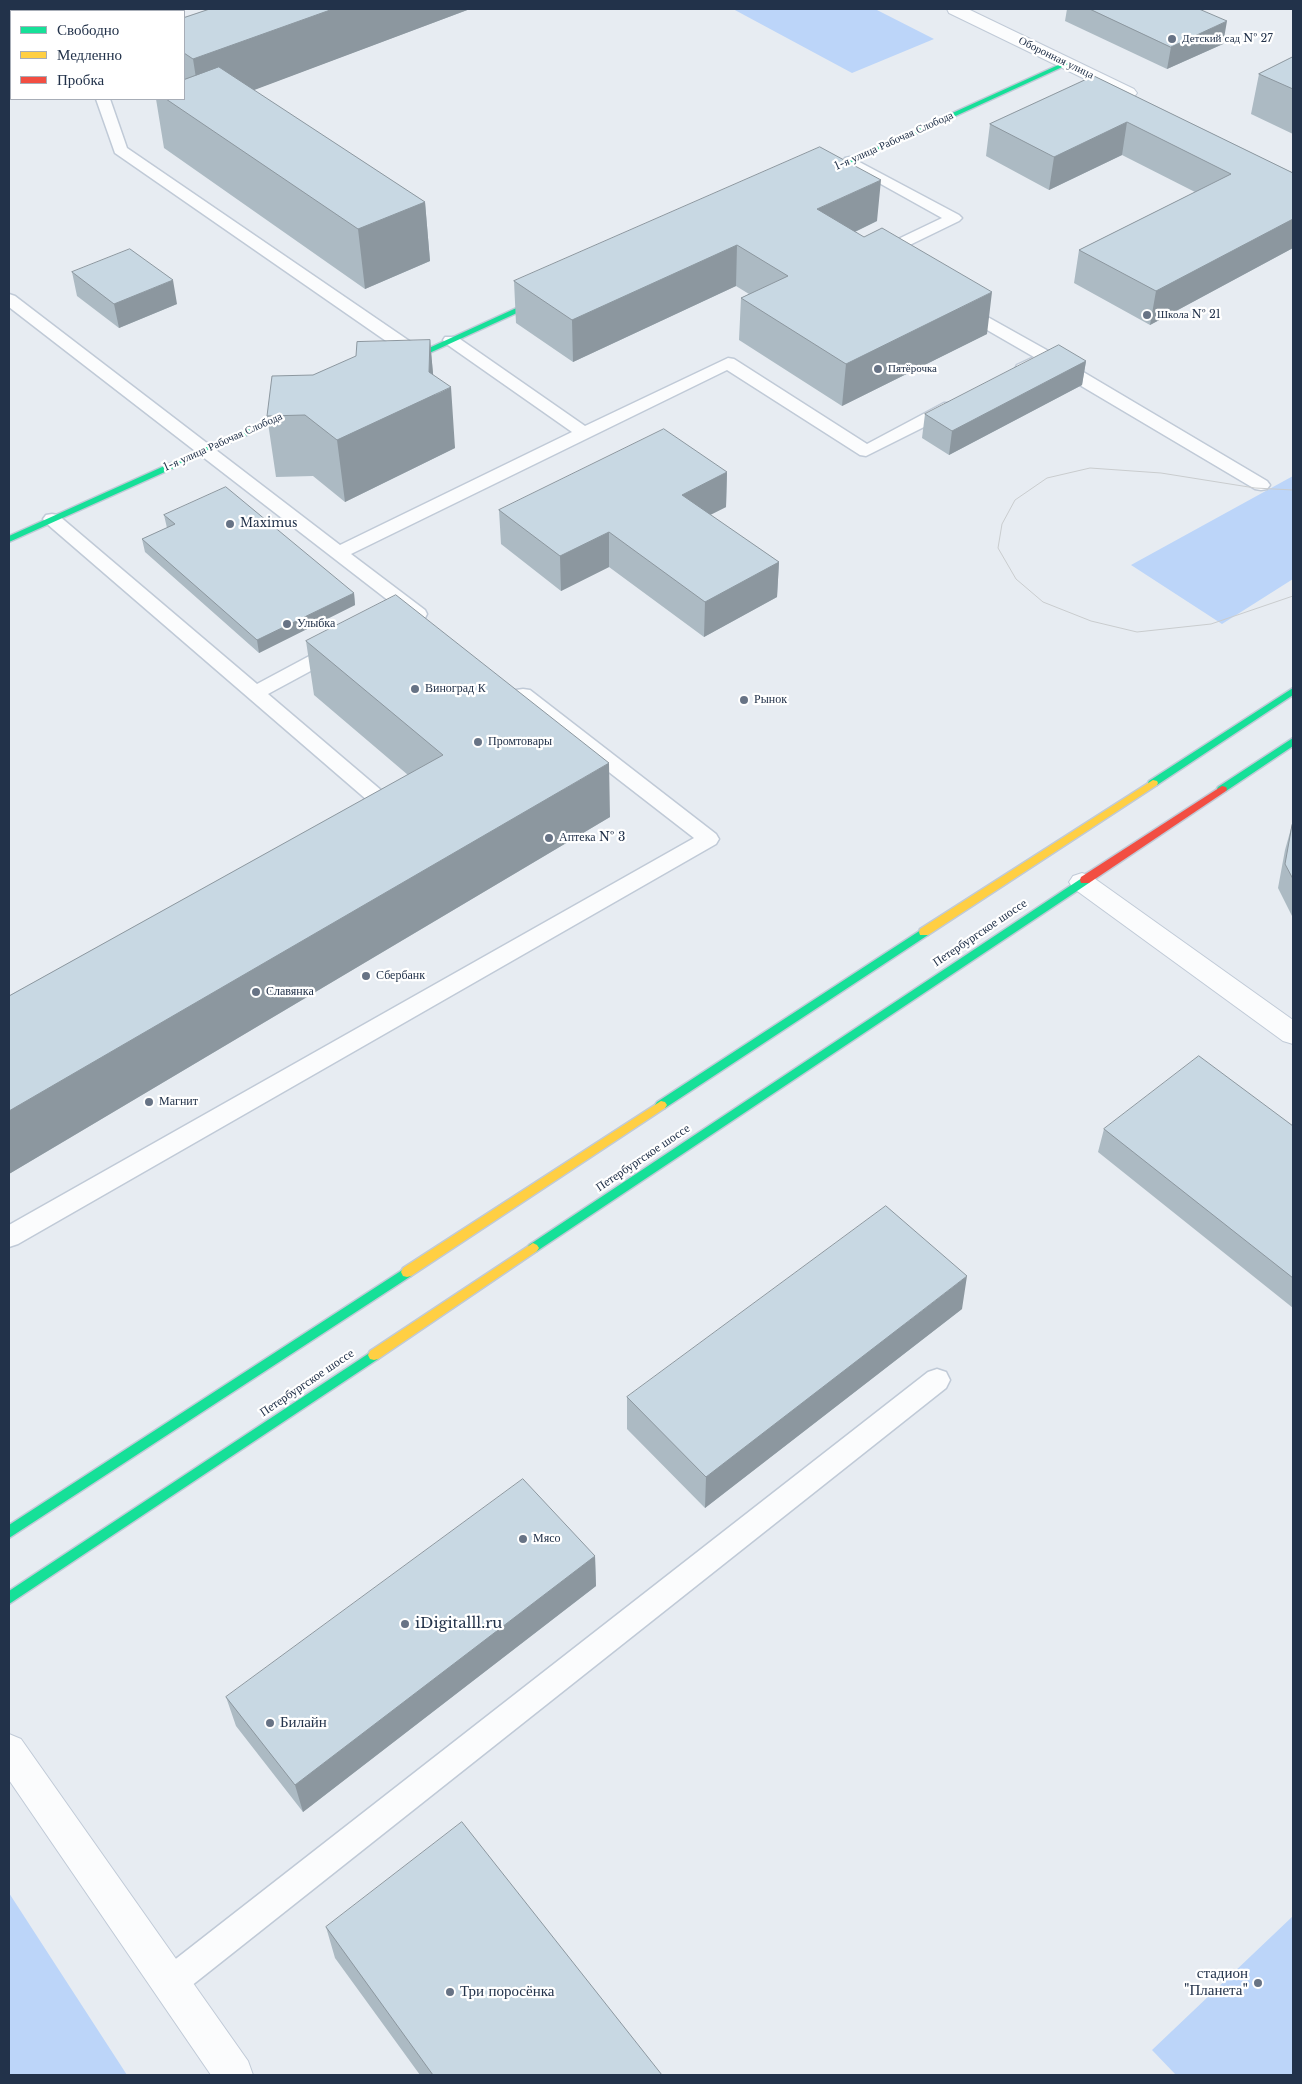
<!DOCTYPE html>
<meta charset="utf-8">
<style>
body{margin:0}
#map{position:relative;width:1302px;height:2084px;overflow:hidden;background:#e7ecf2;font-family:"Libre Baskerville",serif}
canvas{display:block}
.frame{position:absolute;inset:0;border:10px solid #22324a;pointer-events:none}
.legend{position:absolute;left:10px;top:10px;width:175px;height:90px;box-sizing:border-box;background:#fff;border:1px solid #a7adb7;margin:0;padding:6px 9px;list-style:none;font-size:15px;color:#22324a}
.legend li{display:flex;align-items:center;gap:10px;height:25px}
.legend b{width:25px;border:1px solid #a7adb7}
</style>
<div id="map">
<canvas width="1302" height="2084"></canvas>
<div class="frame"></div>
<ul class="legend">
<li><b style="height:6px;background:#16e098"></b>Свободно</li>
<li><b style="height:6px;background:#ffcf43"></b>Медленно</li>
<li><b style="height:6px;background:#f24e42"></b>Пробка</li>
</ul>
</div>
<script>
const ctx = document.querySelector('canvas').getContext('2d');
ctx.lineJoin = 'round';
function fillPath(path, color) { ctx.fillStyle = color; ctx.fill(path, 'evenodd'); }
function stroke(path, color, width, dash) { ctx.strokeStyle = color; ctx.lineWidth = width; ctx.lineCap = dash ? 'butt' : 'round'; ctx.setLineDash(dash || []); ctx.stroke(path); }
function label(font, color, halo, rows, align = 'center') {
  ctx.font = font + ' "Libre Baskerville",serif'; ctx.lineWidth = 4.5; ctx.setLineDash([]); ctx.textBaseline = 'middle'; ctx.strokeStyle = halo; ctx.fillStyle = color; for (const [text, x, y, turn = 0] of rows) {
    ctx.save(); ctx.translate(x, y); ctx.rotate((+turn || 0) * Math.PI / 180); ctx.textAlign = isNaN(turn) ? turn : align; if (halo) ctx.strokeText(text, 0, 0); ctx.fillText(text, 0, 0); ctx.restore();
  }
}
const green = new Path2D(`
 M733 9H875L934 39 852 73Z
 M1293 476V579L1222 624 1131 565Z
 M9 1893 127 2075H9Z
 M1293 1916V2075H1176L1152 2050Z`);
const lane = new Path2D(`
 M94 9H110L112 11H96Z
 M96 99H110L127 148 424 351 426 355 424 359H412L115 153Z
 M850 157 959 215 962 218 959 221 883 258H871L869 255 871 252 942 218 845 164 843 161 845 158Z
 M9 294 15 296 340 545 572 432 445 343 443 340 445 337H457L585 426 728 358 734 359 867 444 944 403H956L959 407 956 411 866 456 860 455 727 370 351 554 425 610 427 614 425 618 418 620 411 618 9 307Z
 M962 304 968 306 1052 353 1054 357 1052 360H1063L1267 481 1270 485 1267 489 1261 490 1255 489 1051 368 1049 364 1051 361 1029 373H1017L1015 369 1017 365 1034 357 956 312 954 309 956 306Z
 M52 514 58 515 257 684 328 646 335 644 342 646 345 650 342 654 268 694 395 802 398 807 395 812 378 820 371 818 368 813 374 806 46 523 43 519 46 515Z
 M523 689 530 690 716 834 719 839 716 844 18 1244 9 1247V1225L694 838 516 700 513 695 516 690Z
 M937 1369 946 1372 950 1380 946 1388 181 1994 170 1998 159 1994 155 1983 159 1972 928 1372Z`);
const street = new Path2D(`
 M947 9H968L1134 89 1137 93 1134 97 1128 98 1122 97 949 13Z
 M1082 873 1091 876 1293 1020V1044L1283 1041 1073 888 1069 882 1073 876Z
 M9 1734 21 1739 248 2061 253 2075H211L9 1780Z`);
const fast = new Path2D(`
 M1065 62 1071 63 816 180 809 178Z
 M547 294 554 296 401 366 398 367 394 364Z
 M302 404 306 407 305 409 9 542V536Z
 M1293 688V695L1157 785H1149L1148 783 1149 781Z
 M1293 738V746L1226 791H1218L1217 789 1218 787Z
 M1085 876 1089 877 1090 880 1089 883 537 1251 533 1253 529 1251 527 1248 529 1245Z
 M924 928 928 929 929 932 928 935 665 1108H657L655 1105 657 1102Z
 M407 1267 411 1268 413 1272 411 1276 9 1538V1525Z
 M374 1350 378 1351 380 1355 378 1359 9 1604V1591Z`);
const slow = new Path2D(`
 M1153 780 1157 781 1158 783 1157 785 928 935H920L919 932 920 929Z
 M661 1101 665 1102 667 1105 665 1108 411 1276 407 1277 403 1276 401 1272 403 1268Z
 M533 1243 537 1245 539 1248 537 1251 378 1359 374 1360 370 1359 368 1355 370 1351Z`);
const jam = new Path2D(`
 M1222 786 1226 787 1227 789 1226 791 1089 883H1081L1080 880 1081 877Z`);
const tram = new Path2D(`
 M1293 490 1255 488 1161 473 1090 468 1047 478 1015 500 1002 524 998 548 1016 579 1043 602 1091 621 1137 632 1211 624 1293 596`);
const wall = new Path2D(`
 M210 9H470L253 90 425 202 430 261 365 289 164 148 156 99H184V18Z
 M1067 9H1199L1223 44 1167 69 1065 21Z
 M1293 57V134L1251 114 1259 74Z
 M1094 76 1293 173V248L1150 325 1074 283 1079 250 1195 192 1122 155 1049 190 986 156 990 124Z
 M877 221 855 232 987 334 842 406 739 340 741 298 749 294 736 286 573 362 516 323 514 281Z
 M72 272 177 304 119 328 77 296Z
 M430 340 433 375 455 448 345 502 313 476 276 477 267 416 313 375Z
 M1086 361 1082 385 949 455 922 438 925 414Z
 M727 472 726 507 710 515 779 562 777 597 704 637 609 567 561 591 501 544 499 510Z
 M164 515 354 593 355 605 259 653 145 552 142 539 167 528Z
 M306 641 610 817 9 1174V996L408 775 314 695Z
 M1293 824V918L1278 888 1285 850 1292 825Z
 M1293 1126V1308L1098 1152 1104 1129Z
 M962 1309 705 1508 627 1429V1397Z
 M595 1556 596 1586 303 1812 236 1726 226 1697Z
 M326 1927 662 2075H420L335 1958Z`);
const shadedWall = new Path2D(`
 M19 9H96V11H12Z
 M333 9H470L201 110 193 59Z
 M11 11V65L9 66V12Z
 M1227 21 1223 44 1167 69 1171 47Z
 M1127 122 1122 155 1049 190 1054 157Z
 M881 180 877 221 815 251 817 209Z
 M425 202 430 261 365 289 358 229Z
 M1293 219V248L1150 325 1156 291Z
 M737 245 736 286 573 362 572 320Z
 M173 280 177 304 119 328 114 304Z
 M992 292 987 334 842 406 846 364Z
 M430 340 435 395 451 387 455 448 345 502 337 440 429 372Z
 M1086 361 1082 385 949 455 952 431Z
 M727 472 726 507 682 529V495Z
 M609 532V567L561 591 560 556Z
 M779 562 777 597 704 637 705 602Z
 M354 593 355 605 259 653 257 640Z
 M609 763 610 817 9 1174V1111Z
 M967 1276 962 1309 705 1508 706 1477Z
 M595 1556 596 1586 303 1812 295 1785Z`);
const building = new Path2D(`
 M9 9H19L9 12Z
 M210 9H333L193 59 184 53V18Z
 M1090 9H1199L1227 21 1171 47Z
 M1293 57V89L1259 74Z
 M219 67 425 202 358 229 166 99H184V80Z
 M1094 76 1293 173V219L1156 291 1079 250 1231 174 1127 122 1054 157 990 124Z
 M820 147 881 180 817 209 864 237 882 228 992 292 846 364 741 298 788 276 737 245 572 320 514 281Z
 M130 249 173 280 114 304 72 272Z
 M430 340 429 372 451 387 337 440 305 415 267 416 272 376 313 375 356 356 357 342Z
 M1059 345 1086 361 952 431 925 414Z
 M664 429 727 472 682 495 779 562 705 602 609 532 560 556 499 510Z
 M226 487 354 593 257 640 142 539 175 524 164 515Z
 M396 595 609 763 9 1111V996L443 755 306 641Z
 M1293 824V879L1285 864 1292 825Z
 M1199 1056 1293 1126V1278L1104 1129Z
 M886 1206 967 1276 706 1477 627 1397Z
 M523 1479 595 1556 295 1785 226 1697Z
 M462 1822 662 2075H433L326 1927Z`);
const markers = [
 [1172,39,5,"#677385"],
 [1147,315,5,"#677385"],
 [878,369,5,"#677385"],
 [230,524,5,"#677385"],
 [287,624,5,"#677385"],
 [415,689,5,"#677385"],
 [744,700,5,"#677385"],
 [478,742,5,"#677385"],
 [549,838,5,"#677385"],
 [366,976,5,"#677385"],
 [256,992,5,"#677385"],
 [149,1102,5,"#677385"],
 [523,1539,5,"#677385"],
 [405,1624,5,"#677385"],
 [270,1723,5,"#677385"],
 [1258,1983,5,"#677385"],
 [450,1992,5,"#677385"]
];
const farPoinames = [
 ["Детский сад № 27",1182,39],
 ["Школа № 21",1157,315],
 ["Пятёрочка",888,369]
];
const farStreetnames = [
 ["Оборонная улица",1056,58,26],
 ["1-я улица Рабочая Слобода",894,141,-24],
 ["1-я улица Рабочая Слобода",223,442,-24]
];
const poiNames = [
 ["Maximus",240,524],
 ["Улыбка",297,624],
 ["Виноград К",425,689],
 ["Рынок",754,700],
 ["Промтовары",488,742],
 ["Аптека № 3",559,838],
 ["Сбербанк",376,976],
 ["Славянка",266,992],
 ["Магнит",159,1102],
 ["Мясо",533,1539]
];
const streetNames = [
 ["Петербургское шоссе",980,933,-34],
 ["Петербургское шоссе",643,1158,-34],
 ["Петербургское шоссе",307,1383,-34]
];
const nearPoinames = [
 ["iDigitalll.ru",415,1624],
 ["Билайн",280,1723],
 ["стадион",1248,1974,"right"],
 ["\"Планета\"",1248,1991,"right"],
 ["Три поросёнка",460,1992]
];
fillPath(green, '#bcd5f9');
stroke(lane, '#c0cad7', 3);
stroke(street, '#c0cad7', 2);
stroke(fast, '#c0cad7', 3);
stroke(slow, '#c0cad7', 3);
stroke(jam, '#c0cad7', 3);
fillPath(lane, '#fbfcfd');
fillPath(street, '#fbfcfd');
fillPath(fast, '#16e098');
fillPath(slow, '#ffcf43');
fillPath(jam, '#f24e42');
stroke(tram, '#c9ccce', 1);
fillPath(wall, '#acbac3');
fillPath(shadedWall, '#8c979f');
fillPath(building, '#c8d8e3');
stroke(building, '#8c979f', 1);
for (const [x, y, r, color] of markers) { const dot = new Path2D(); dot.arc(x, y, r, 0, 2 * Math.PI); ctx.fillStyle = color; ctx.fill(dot); stroke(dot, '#fff', 2); }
label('11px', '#22324a', '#fff', farPoinames, 'left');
label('11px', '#22324a', '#fff', farStreetnames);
label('12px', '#22324a', '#fff', poiNames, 'left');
label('12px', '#22324a', '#fff', streetNames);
label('15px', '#22324a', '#fff', nearPoinames, 'left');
</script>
